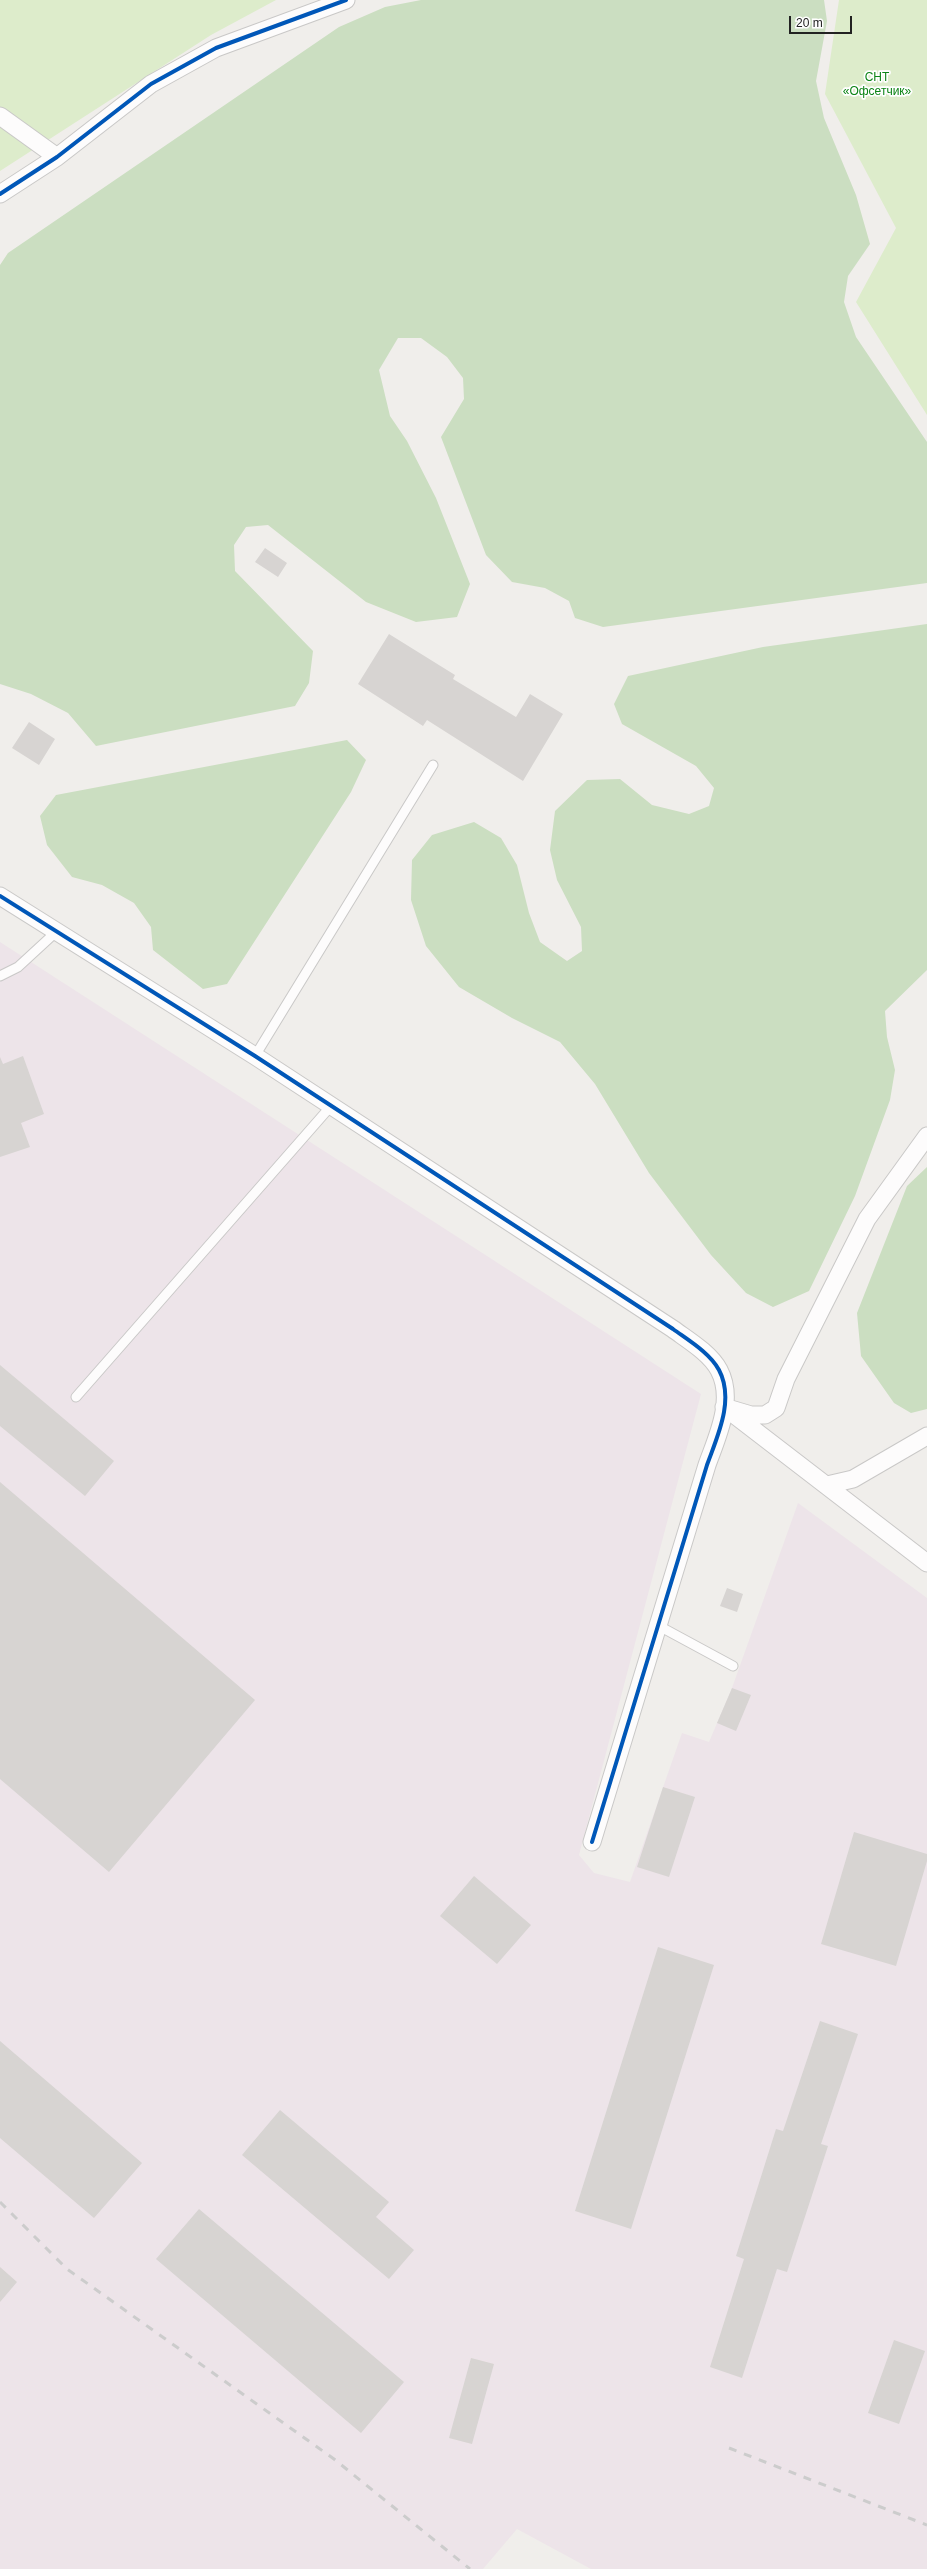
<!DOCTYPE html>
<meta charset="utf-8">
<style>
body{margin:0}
#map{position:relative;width:927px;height:2569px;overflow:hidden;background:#f0eeeb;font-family:Arial,sans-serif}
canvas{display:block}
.scale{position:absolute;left:789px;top:16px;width:63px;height:18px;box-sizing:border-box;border:2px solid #222;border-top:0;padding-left:5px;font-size:12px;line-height:14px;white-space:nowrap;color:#222;-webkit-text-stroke:3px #fff;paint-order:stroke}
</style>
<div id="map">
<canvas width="927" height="2569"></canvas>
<div class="scale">20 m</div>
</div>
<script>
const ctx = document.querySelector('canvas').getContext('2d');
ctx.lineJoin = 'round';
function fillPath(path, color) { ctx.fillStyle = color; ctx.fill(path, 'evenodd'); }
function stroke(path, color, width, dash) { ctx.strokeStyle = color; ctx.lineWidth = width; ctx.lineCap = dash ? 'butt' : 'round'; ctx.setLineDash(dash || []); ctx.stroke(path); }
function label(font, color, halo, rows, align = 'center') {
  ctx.font = font + ' Arial,sans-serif'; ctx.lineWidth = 3.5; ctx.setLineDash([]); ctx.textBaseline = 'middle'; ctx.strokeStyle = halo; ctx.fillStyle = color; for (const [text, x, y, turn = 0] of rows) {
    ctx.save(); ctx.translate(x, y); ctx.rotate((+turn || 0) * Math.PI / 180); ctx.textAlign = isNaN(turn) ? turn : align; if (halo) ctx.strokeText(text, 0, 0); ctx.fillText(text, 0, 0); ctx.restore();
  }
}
const industrial = new Path2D(`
 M0 942 701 1394 579 1855 594 1873 630 1882 682 1733 709 1742 732 1688 798 1503 927 1598V2569H591L517 2529 483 2569H0Z`);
const grass = new Path2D(`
 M0 0H276L211 35 0 171Z
 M839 0H927V415L856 302 896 228 825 94Z`);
const forest = new Path2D(`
 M421 0H824L827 21 816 81 824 118 856 195 870 244 848 276 844 302 856 337 927 442V583L603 627 575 618 569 601 545 588 512 582 486 555 441 437 464 399 463 378 447 357 421 338H398L379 370 390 416 407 441 436 498 470 584 457 617 416 622 366 602 268 525 246 527 234 545 235 571 313 651 309 683 295 706 96 746 68 713 31 694 0 684V265L8 253 339 27 385 7Z
 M927 624V970L885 1011 887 1037 895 1070 890 1100 855 1196 809 1291 773 1307 746 1293 711 1255 649 1173 595 1084 560 1042 512 1018 459 987 426 946 411 900 412 860 432 835 474 822 501 838 517 865 529 913 540 942 567 961 582 951 581 927 557 880 550 850 555 811 587 780 620 779 652 805 689 814 709 806 714 788 696 766 622 724 614 704 628 676 763 647Z
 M347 740 366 760 351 792 227 984 203 989 153 950 151 927 134 903 102 885 72 877 47 845 40 816 56 795Z
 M927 1167V1409L911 1413 894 1403 861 1356 857 1313 907 1186Z`);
const building = new Path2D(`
 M265 548 287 563 278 577 255 562Z
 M389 634 455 675 453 679 516 717 530 694 563 714 523 781 427 720 423 726 358 684Z
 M29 722 55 739 39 765 12 748Z
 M23 1056 44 1114 21 1123 30 1147 0 1157V1057L3 1064Z
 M0 1365 114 1461 85 1496 0 1426Z
 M0 1482 255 1700 109 1872 0 1779Z
 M727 1588 743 1594 737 1612 720 1606Z
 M732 1688 751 1695 736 1731 717 1723Z
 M663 1787 695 1797 669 1877 637 1867Z
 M854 1832 927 1854V1861L896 1966 821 1944Z
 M474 1876 531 1925 497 1964 440 1916Z
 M658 1947 714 1965 631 2229 575 2211Z
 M820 2021 858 2034 821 2144 828 2146 787 2272 777 2269 742 2378 710 2367 744 2259 736 2256 776 2129 783 2131Z
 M0 2041 142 2163 94 2218 0 2138Z
 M280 2110 389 2202 376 2217 414 2250 389 2279 242 2155Z
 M199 2209 404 2382 361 2433 156 2259Z
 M0 2267 17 2282 0 2302Z
 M894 2340 925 2351 899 2424 868 2413Z
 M471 2358 494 2364 472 2444 449 2438Z`);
const lane = new Path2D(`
 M0 976 18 967 56 932
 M255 1056 433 765
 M76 1397 331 1106
 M659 1626 733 1666`);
const street = new Path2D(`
 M0 116 57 157
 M0 194 57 157 151 84 216 48 346 0
 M0 896 255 1056 673 1329C688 1340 710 1353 719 1370 735 1400 717 1437 707 1465L592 1842
 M724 1407 751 1415H765L776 1408 786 1379 867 1219 927 1136
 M732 1413 927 1563
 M827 1485 853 1479 927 1436`);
const rail = new Path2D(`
 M0 2202 67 2269 334 2459 470 2569
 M729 2448 927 2525`);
const cycleway = new Path2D(`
 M0 194 57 157 151 84 216 48 346 0
 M0 896 255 1056 673 1329C688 1340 710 1353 719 1370 735 1400 717 1437 707 1465L592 1842`);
const parkNames = [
 ["СНТ",877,78],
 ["«Офсетчик»",877,92]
];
fillPath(industrial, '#ede4e9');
fillPath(grass, '#ddeccb');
fillPath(forest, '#cbdec1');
fillPath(building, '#d7d4d2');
stroke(lane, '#c9c8c7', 11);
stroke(street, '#c9c8c7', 19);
stroke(lane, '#fdfcfc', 9);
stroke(street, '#fdfcfc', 17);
stroke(rail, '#ccc', 3, [8, 8]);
stroke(cycleway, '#0057b8', 4);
label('12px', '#0c8416', '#fff', parkNames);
</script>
